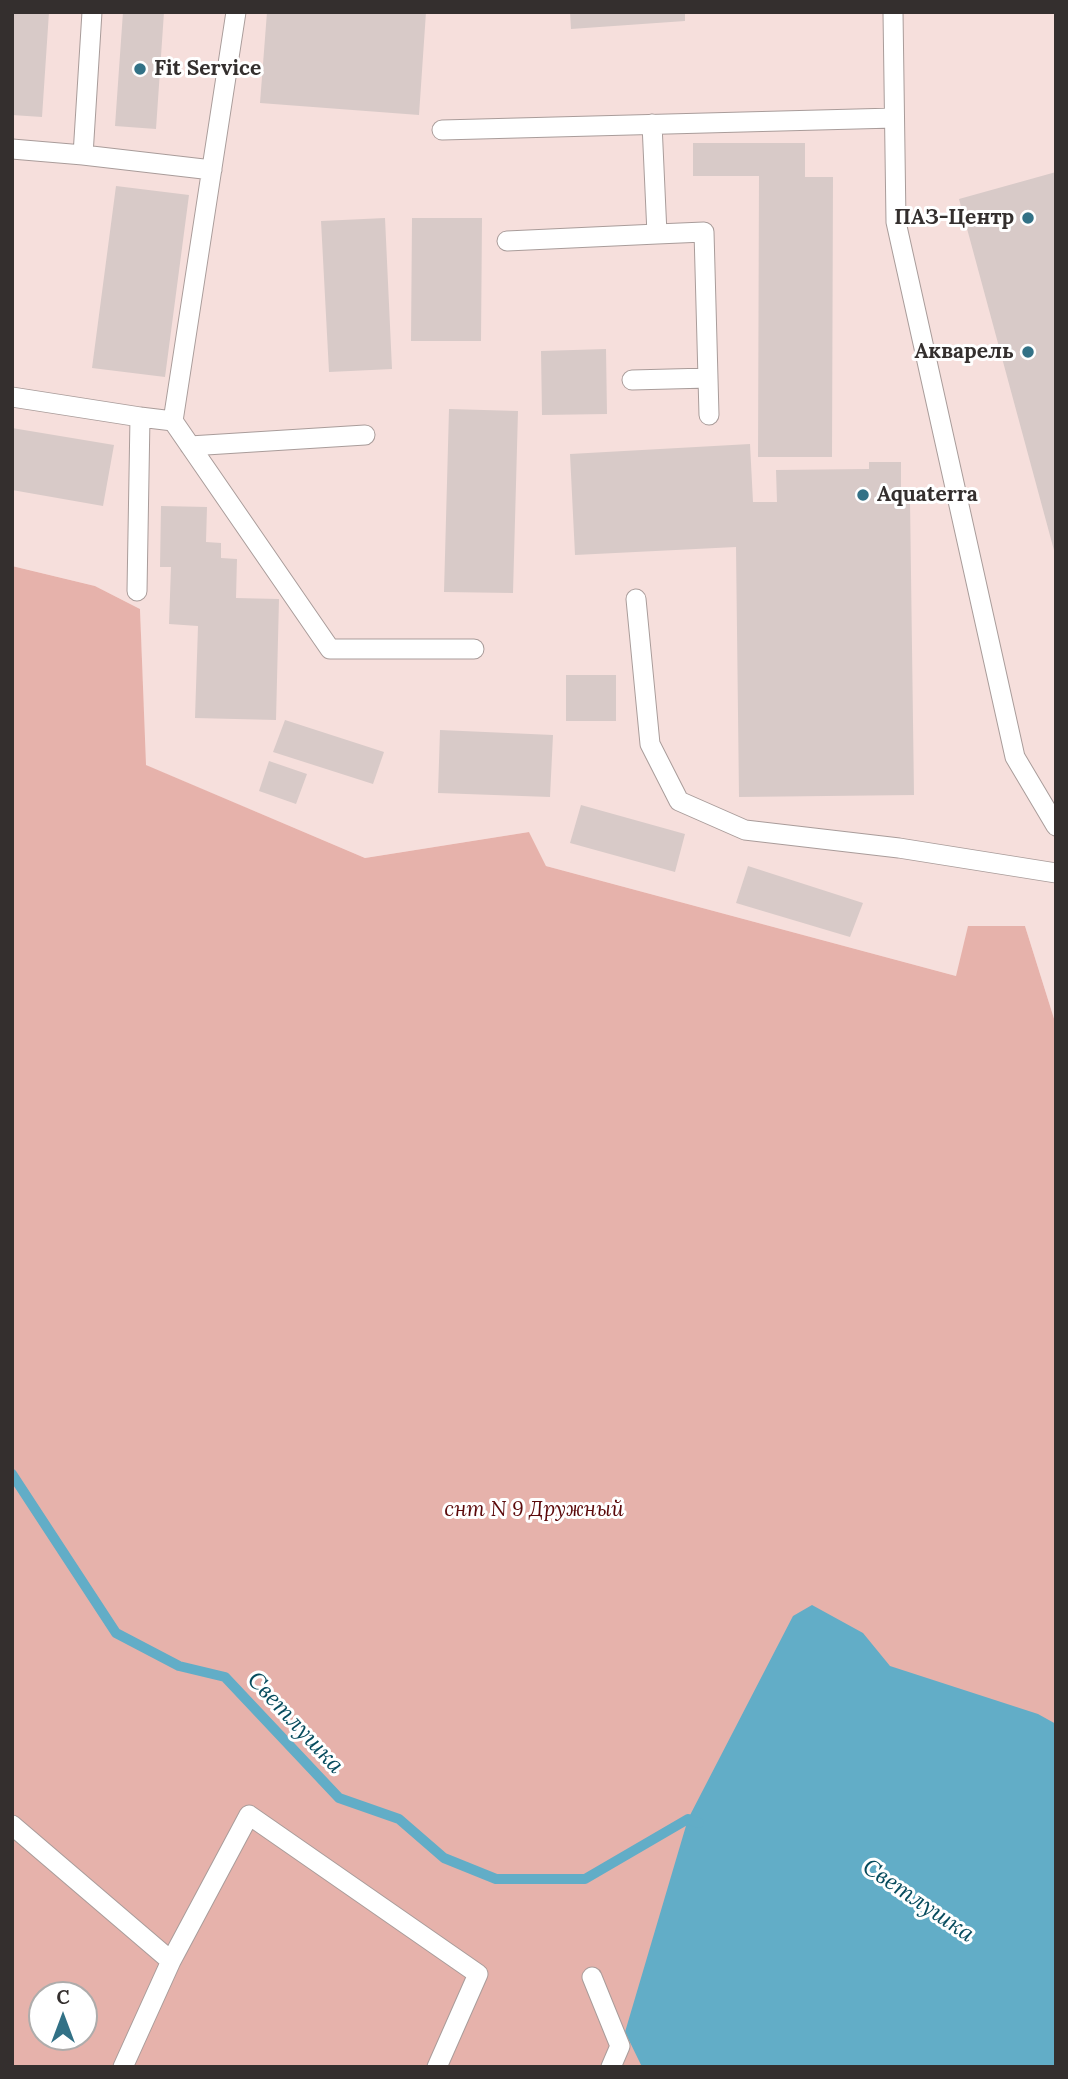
<!DOCTYPE html>
<meta charset="utf-8">
<style>
body{margin:0}
#map{position:relative;width:1068px;height:2079px;overflow:hidden;background:#fdeeec;font-family:Lora,serif}
canvas{display:block}
.frame{position:absolute;inset:0;border:14px solid #342f2e;pointer-events:none}
.north{position:absolute;left:28px;top:1981px;width:70px;height:70px;box-sizing:border-box;background:#fff;border:2px solid #aeacab;border-radius:50%;rotate:0deg;font-size:19px;font-weight:700;line-height:28px;text-align:center;color:#342f2e}
.north::after{content:'';display:block;margin:auto;width:24px;height:32px;background:#327186;clip-path:polygon(50% 0,100% 100%,50% 72%,0 100%)}
</style>
<div id="map">
<canvas width="1068" height="2079"></canvas>
<div class="frame"></div>
<div class="north">С</div>
</div>
<script>
const ctx = document.querySelector('canvas').getContext('2d');
ctx.lineJoin = 'round';
function fillPath(path, color) { ctx.fillStyle = color; ctx.fill(path, 'evenodd'); }
function stroke(path, color, width, dash) { ctx.strokeStyle = color; ctx.lineWidth = width; ctx.lineCap = dash ? 'butt' : 'round'; ctx.setLineDash(dash || []); ctx.stroke(path); }
function label(font, color, halo, rows, align = 'center') {
  ctx.font = font + ' Lora,serif'; ctx.lineWidth = 6; ctx.setLineDash([]); ctx.textBaseline = 'middle'; ctx.strokeStyle = halo; ctx.fillStyle = color; for (const [text, x, y, turn = 0] of rows) {
    ctx.save(); ctx.translate(x, y); ctx.rotate((+turn || 0) * Math.PI / 180); ctx.textAlign = isNaN(turn) ? turn : align; if (halo) ctx.strokeText(text, 0, 0); ctx.fillText(text, 0, 0); ctx.restore();
  }
}
const built = new Path2D(`
 M12 12H1056V1025L1025 926 956 976 546 866 529 832 365 858 145 765 140 609 95 586 12 566Z`);
const green = new Path2D(`
 M12 566 95 586 140 609 146 765 365 858 529 832 546 866 956 976 968 926H1025L1056 1025V2067H12ZM42 1995H84V2037H42Z`);
const water = new Path2D(`
 M812 1605 863 1633 890 1666 1038 1714 1056 1724V2067H642L625 2032 688 1819 793 1616Z`);
const stream = new Path2D(`
 M12 1474 116 1633 179 1666 225 1677 339 1798 399 1819 444 1858 496 1879H585L688 1819 699 1823`);
const building = new Path2D(`
 M12 12H49L42 117 12 115Z
 M123 12H164L156 129 115 126Z
 M267 12H426L419 115 260 103Z
 M570 12H685V21L571 29Z
 M693 143H805V177H833L832 457H758L759 176H693Z
 M1056 172V554H1055L959 199Z
 M116 186 189 195 165 377 92 368Z
 M385 218 392 369 329 372 321 221Z
 M412 218H482L481 341H411Z
 M606 349 607 414 542 415 541 351Z
 M449 409 518 411 513 593 444 592Z
 M12 428 114 445 103 506 12 490Z
 M750 444 753 502H777L776 470 869 469V462H901V500H910L914 795 739 797 736 547 575 555 570 454Z
 M161 506 207 507 206 542 221 543V558L237 559 236 598 279 599 276 720 195 718 198 626 169 624 171 567H160Z
 M566 675H616V721H566Z
 M285 720 384 752 373 784 273 752Z
 M440 730 553 735 550 797 438 793Z
 M269 761 307 774 296 804 259 791Z
 M581 805 685 834 675 872 570 843Z
 M748 866 863 903 850 937 736 903Z`);
const service = new Path2D(`
 M92 12 83 155 212 170
 M236 12 173 421 330 649H474
 M893 12 896 222 1015 757 1056 826
 M442 130 894 118
 M12 149 83 155
 M657 234 704 232 709 415
 M507 241 657 234 652 124
 M632 380 708 378
 M12 397 140 417
 M190 446 365 435
 M137 591 140 417 173 421
 M636 599 650 744 679 801 745 830 899 848 1056 873
 M12 1825 171 1961
 M592 1977 620 2046 611 2067
 M123 2067 171 1961 249 1815 478 1974 437 2067`);
const markers = [
 [140,69,7,"#327186"],
 [1028,218,7,"#327186"],
 [1028,352,7,"#327186"],
 [863,495,7,"#327186"]
];
const poiNames = [
 ["Fit Service",154,69],
 ["ПАЗ-Центр",1014,218,"right"],
 ["Акварель",1014,352,"right"],
 ["Aquaterra",877,495]
];
const parkNames = [
 ["снт N 9 Дружный",534,1510]
];
const waterNames = [
 ["Светлушка",295,1723,47],
 ["Светлушка",918,1901,34]
];
fillPath(built, '#f6dfdc');
fillPath(green, '#e6b2ab');
fillPath(water, '#62adc7');
stroke(stream, '#62adc7', 10);
fillPath(building, '#d8cac8');
stroke(service, '#a99c9a', 21);
stroke(service, '#fff', 19);
for (const [x, y, r, color] of markers) { const dot = new Path2D(); dot.arc(x, y, r, 0, 2 * Math.PI); ctx.fillStyle = color; ctx.fill(dot); stroke(dot, '#fff', 2.5); }
label('bold 21px', '#342f2e', '#fff', poiNames, 'left');
label('italic 21px', '#5b090a', '#fff', parkNames);
label('italic 23px', '#064b5d', '#fff', waterNames);
</script>
